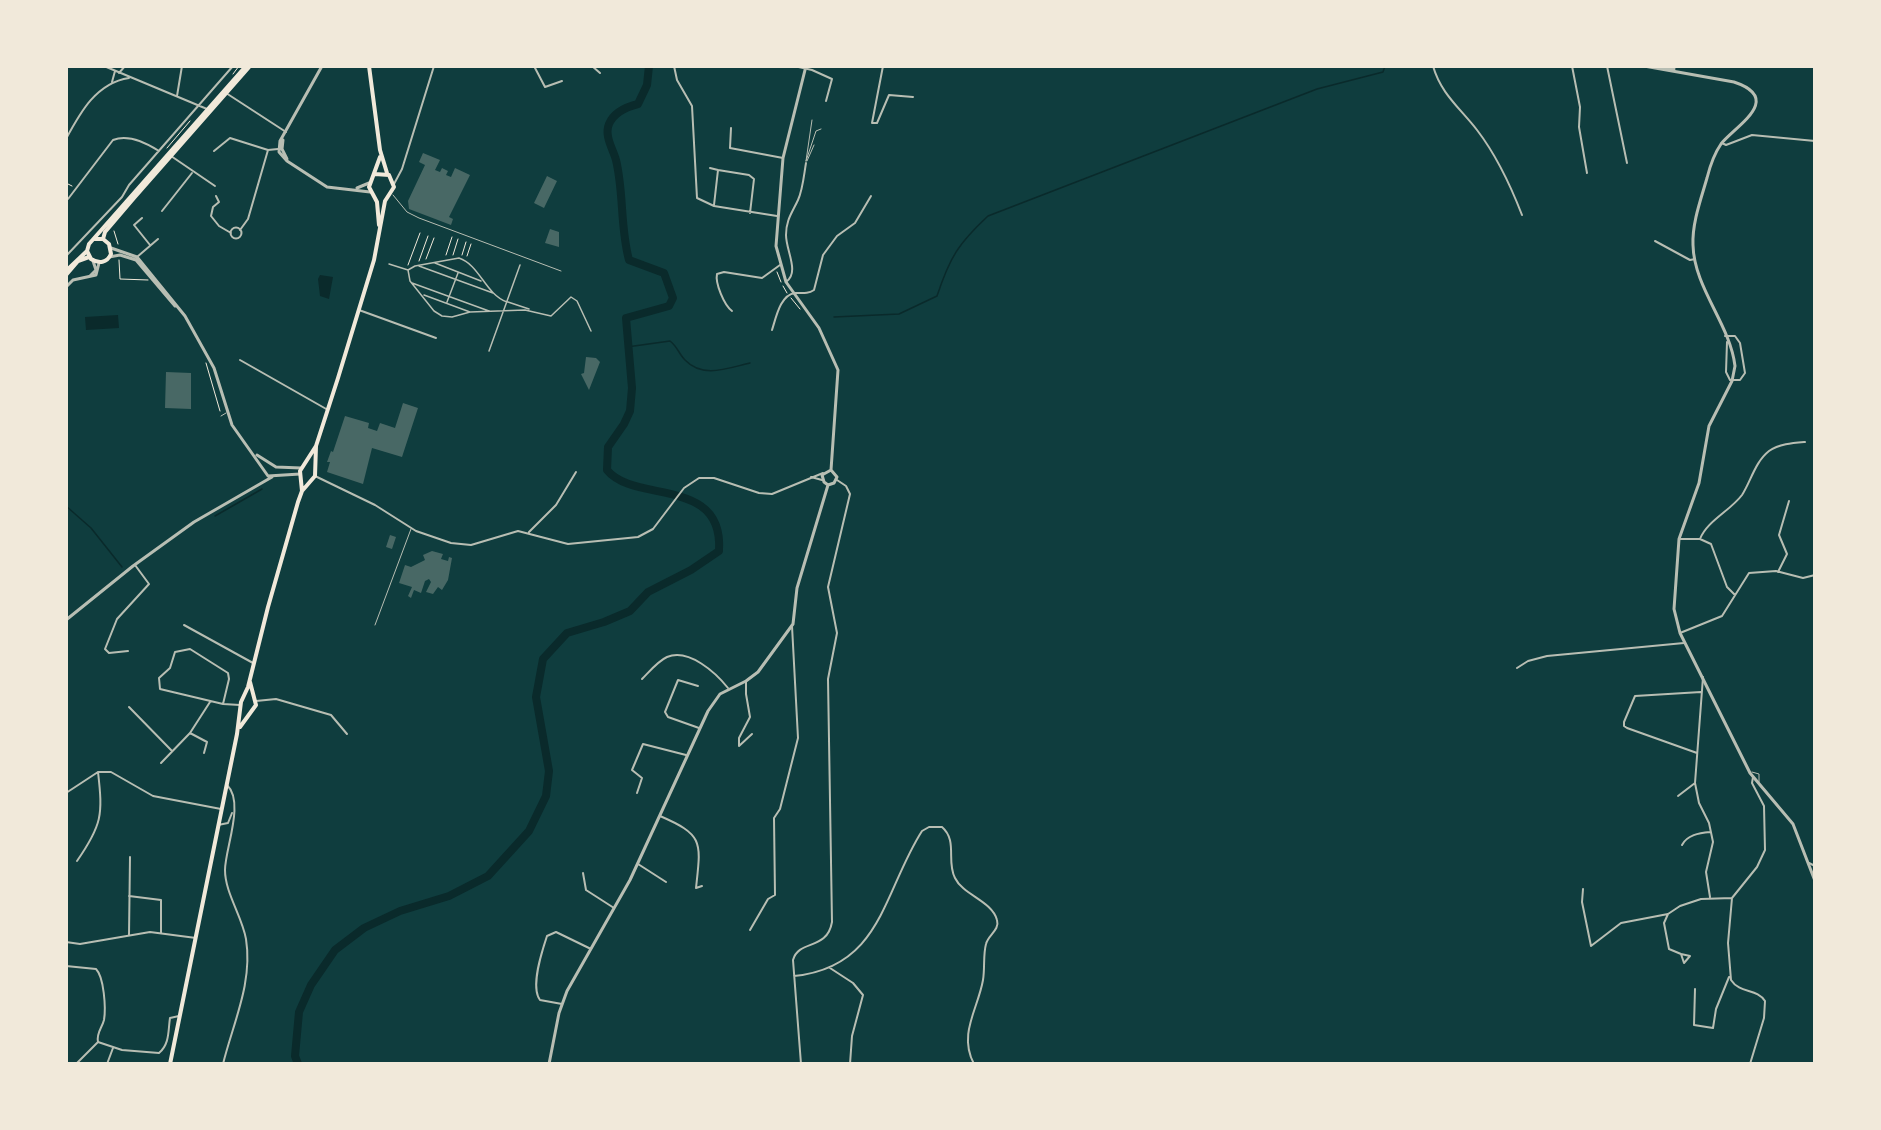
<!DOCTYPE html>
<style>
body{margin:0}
#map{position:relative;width:1881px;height:1130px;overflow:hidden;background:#0f3d3e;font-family:Poppins,sans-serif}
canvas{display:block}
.frame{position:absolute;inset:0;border:68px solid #f1e9da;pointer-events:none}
</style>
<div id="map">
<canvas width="1881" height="1130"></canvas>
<div class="frame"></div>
</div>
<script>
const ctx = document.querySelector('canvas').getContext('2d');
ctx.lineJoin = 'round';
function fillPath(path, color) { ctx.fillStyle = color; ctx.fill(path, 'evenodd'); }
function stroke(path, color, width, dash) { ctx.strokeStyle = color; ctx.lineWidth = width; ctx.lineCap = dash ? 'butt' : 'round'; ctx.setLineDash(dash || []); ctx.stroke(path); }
const water = new Path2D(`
 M320 275 333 277 329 299 320 296 318 279Z
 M118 315 119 328 86 330 85 317Z`);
const stream = new Path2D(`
 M834 317 899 314 937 296C950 257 958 244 988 216L1317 89 1383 72 1385 66
 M627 347 670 341C677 346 679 354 685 360 703 379 728 368 750 363
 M66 506 91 528 122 567
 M215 516 262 489`);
const river = new Path2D(`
 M298 1064 295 1056 299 1012 311 985 335 950 364 928 400 911 449 896 488 876 529 831 546 796 549 771 536 697 543 659 567 633 604 622 630 611 648 592 691 570 719 551C724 476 634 504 607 470L608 447 624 424 630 411 632 388 626 318 669 306 673 298 664 273 629 260C620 227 624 193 616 160 613 149 604 136 609 124 614 112 626 107 638 104L647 85 649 66`);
const building = new Path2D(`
 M423 153 440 160 435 170 440 172 442 168 448 171 446 175 451 177 455 168 470 175 449 217 453 219 451 225 409 209 408 201 425 165 419 162Z
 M547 176 557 181 544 208 534 203Z
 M550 229 559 232V247L545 243Z
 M586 357 596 358 600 362 589 390 581 374 584 373Z
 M166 372 191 373V409L165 408Z
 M403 403 418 408 402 457 372 448 363 484 327 472 330 462H327L331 451 333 452 345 416 369 423 368 428 377 431 380 423 395 428Z
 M390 535 396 537 392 549 386 547Z
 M432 551 443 554 441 559 448 561 449 557 452 558 448 580 442 590 438 587 433 594 426 592 431 582 429 579 425 581 421 593 414 590 411 598 408 596 412 587 399 583 405 565 411 567 425 560 423 555Z`);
const path = new Path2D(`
 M233 74 239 66
 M167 148 190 121
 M66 183 72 186
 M114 231 118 244
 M446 255 452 237
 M453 255 458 239
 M462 255 466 242
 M467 256 471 244
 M426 259 434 238
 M119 260 120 279 148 280
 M419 261 428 236
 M408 265 420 233
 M777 272 781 282
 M783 286 787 293
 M791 298 800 309
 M206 363 220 411`);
const service = new Path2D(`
 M806 161 812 120
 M806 161 816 131 821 129
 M807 161 814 145
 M393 195 407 212 419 218 561 271
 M221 416 226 413
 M375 625 411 529
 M1752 772 1759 774V782`);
const pedestrian = new Path2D(`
 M435 263 481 281
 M389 264 408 270 410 281 434 311 442 316 452 317 470 312 525 310 551 316 571 297 577 301 591 331
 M419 266 493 293
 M408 270 415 266 459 258C480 265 485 294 507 302
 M412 283 489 311
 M424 295 470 312
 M447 302 458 273
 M508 302 529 309
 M489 351 520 265`);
const minor = new Path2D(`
 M104 66 207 109
 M534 66 545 87 562 81
 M592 66 600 73
 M674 66 677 80 692 106 697 198 714 206 777 216
 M794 66 812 70 832 79 826 101
 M883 66 872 123H877L889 95 913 97
 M1433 66C1441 94 1460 108 1477 130 1497 156 1510 184 1522 215
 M1572 66 1580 107 1579 127 1587 173
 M1607 66 1627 163
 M119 73 125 66
 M112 82 115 71
 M226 93 286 132
 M177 96 182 66
 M731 128 730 148 783 158
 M66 139C80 113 96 83 129 78
 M1722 143 1726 145 1752 135 1815 141
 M214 151 230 138 268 150 278 149
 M171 156 215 186
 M710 168 718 170
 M394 184 402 169 434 66
 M216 196 219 202 213 207 211 216 219 226 231 233
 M68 199 113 140C128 134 145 142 159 151
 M714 205 718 170 749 175 754 179 750 213
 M162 211 192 173
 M142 218 134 225 150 245
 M230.5 233a5.5 5.5 0 1 1 11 0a5.5 5.5 0 1 1-11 0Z
 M240 230 248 219 268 150
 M1655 241 1690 260 1695 259
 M66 256 122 197 129 185 233 66
 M137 257 158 239
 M786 282C800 272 786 251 786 235 786 220 792 213 798 200 803 189 804 174 806 163
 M359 310 436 338
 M732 311C724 305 715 283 717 274L724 272 762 278 780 265
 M772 330C776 318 780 295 795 293 803 293 808 294 814 290L823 255 837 236 855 223 871 196
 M1725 336H1735L1740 343 1745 373 1740 380H1730L1726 372 1727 342
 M240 360 328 410
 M315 476 375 505 416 531 451 543 471 545 518 531 568 544 638 537 653 529 684 488 699 478H714L759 493 772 494 823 473
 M811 477 822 480
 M529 532 556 505 576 472
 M1680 539H1700L1711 544 1727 587 1735 595
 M1700 539C1707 521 1730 511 1742 495 1751 481 1755 462 1769 451 1779 444 1793 443 1805 442
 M1778 572 1787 554 1779 535 1789 501
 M184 625 253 663
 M1680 633 1722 616 1749 573 1776 571 1803 578 1815 575
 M128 651 109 653 105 649 117 619 149 584 135 565
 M1517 668 1528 661 1547 656 1684 643
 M1703 677 1695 783 1699 803 1709 823 1713 842 1706 872 1710 897
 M642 679C649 672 658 661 667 657 689 648 716 673 728 688
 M746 681V694L750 717 739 738V746L752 734
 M698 686 678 680 665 712 668 717 699 728
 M256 701 276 699 331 715 347 734
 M223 704 229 679 228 673 190 649 175 652 170 668 159 678 160 689 223 704 240 705
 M129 707 172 751
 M190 733 207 742 204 753
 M1697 753 1627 728 1624 726V722L1635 696 1701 692
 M161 763 190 733 210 702
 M66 793 98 772H111L153 796 221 809
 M637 793 642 778 632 770 643 744 686 755
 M1678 796 1695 783
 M660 816C704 835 701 842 696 888L702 886
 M218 825 228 823 232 813
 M1682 845C1687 835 1699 833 1710 832
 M77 861C102 825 103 815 98 772
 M1809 863 1815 866
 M638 864 666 882
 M583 873 586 890 614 908
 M1583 889 1582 902 1591 946 1621 923 1668 914 1680 906 1701 899 1732 898
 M129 896 161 900V932
 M1668 914 1664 923 1669 949 1681 954 1684 963 1690 956 1681 954
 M750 930 768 899 775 895 774 818 780 809 798 738 792 626
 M129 935 130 857
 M66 942 80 944 150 932 196 938
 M66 966 96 969C104 977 106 1008 104 1020 102 1028 96 1033 98 1042L76 1064
 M830 968 853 983 863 995 852 1036 850 1064
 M794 976C882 967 883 892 922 831L929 827H942C958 841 946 861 955 878 963 895 992 901 997 920 1000 930 988 935 986 944 983 955 985 968 983 980 978 1009 958 1034 974 1064
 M1695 989 1694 1025 1713 1028 1716 1009 1729 977
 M562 1004 540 1000C530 987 542 951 547 936L556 932 591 949
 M98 1042 122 1050 159 1053C170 1044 168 1030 170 1018L179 1016
 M107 1064 113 1048
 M223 1064C233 1023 253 983 246 939 242 916 225 893 225 870 225 849 245 802 227 785
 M801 1064 793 960C799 939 827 951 832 922L828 679 837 633 828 587 850 494 846 486 837 480
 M1750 1064 1764 1018 1765 1001C1757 988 1740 994 1731 980L1728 943 1732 898 1757 867 1765 850 1764 806 1752 783 1753 777`);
const tertiary = new Path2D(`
 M322 66 280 141 279 152 287 161 327 187 370 192
 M806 66 783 158 776 246 786 282 819 328 838 370 831 470
 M1644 66 1734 82C1785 99 1734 127 1721 144 1714 154 1710 166 1707 178 1701 199 1692 223 1693 245 1694 288 1730 324 1735 366L1732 381 1709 426 1699 483 1679 539 1674 609 1680 633 1750 773 1793 824 1815 881
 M1661 66 1674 69
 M283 140 282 149 287 159
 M357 188 369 183
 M111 248 137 257 185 316 214 368 232 425 268 476 300 474
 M109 257 120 255 136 260 175 306
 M90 276 96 270 93 261
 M66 287 73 280 96 275 99 263
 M257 455 276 467 301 468
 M828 485 824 482 822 475 831 470
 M828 485 834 483 837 477 831 470
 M66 620 133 566 194 522 272 477
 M549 1064 559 1013 567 991 630 880 708 711 720 694 746 681 758 672 793 624 797 588 828 485`);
const primary = new Path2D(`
 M369 66 380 150 387 173
 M379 225 377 202 369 187 380 157
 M95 239H103L109 244 111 254C107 263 99 264 91 259L87 251 89 244 246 66
 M103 239 105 232 134 198 250 66
 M66 271 87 251
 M66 275 78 261 89 257
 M302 491 300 471 316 446 338 378 374 260 385 201 394 187 389 175 375 174
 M240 727 256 705 250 682
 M170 1064 237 734 241 702 248 687 268 607 298 502 302 491 315 476 316 446`);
fillPath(water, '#0a2a2b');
stroke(stream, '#0a2a2b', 1.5);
stroke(river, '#0a2a2b', 8);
fillPath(building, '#486865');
stroke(path, '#f1e9da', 1);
stroke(service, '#b8beb3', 1);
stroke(pedestrian, '#b8beb3', 1.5);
stroke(minor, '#b8beb3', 2);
stroke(tertiary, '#b8beb3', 3);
stroke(primary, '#f1e9da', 4);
</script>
